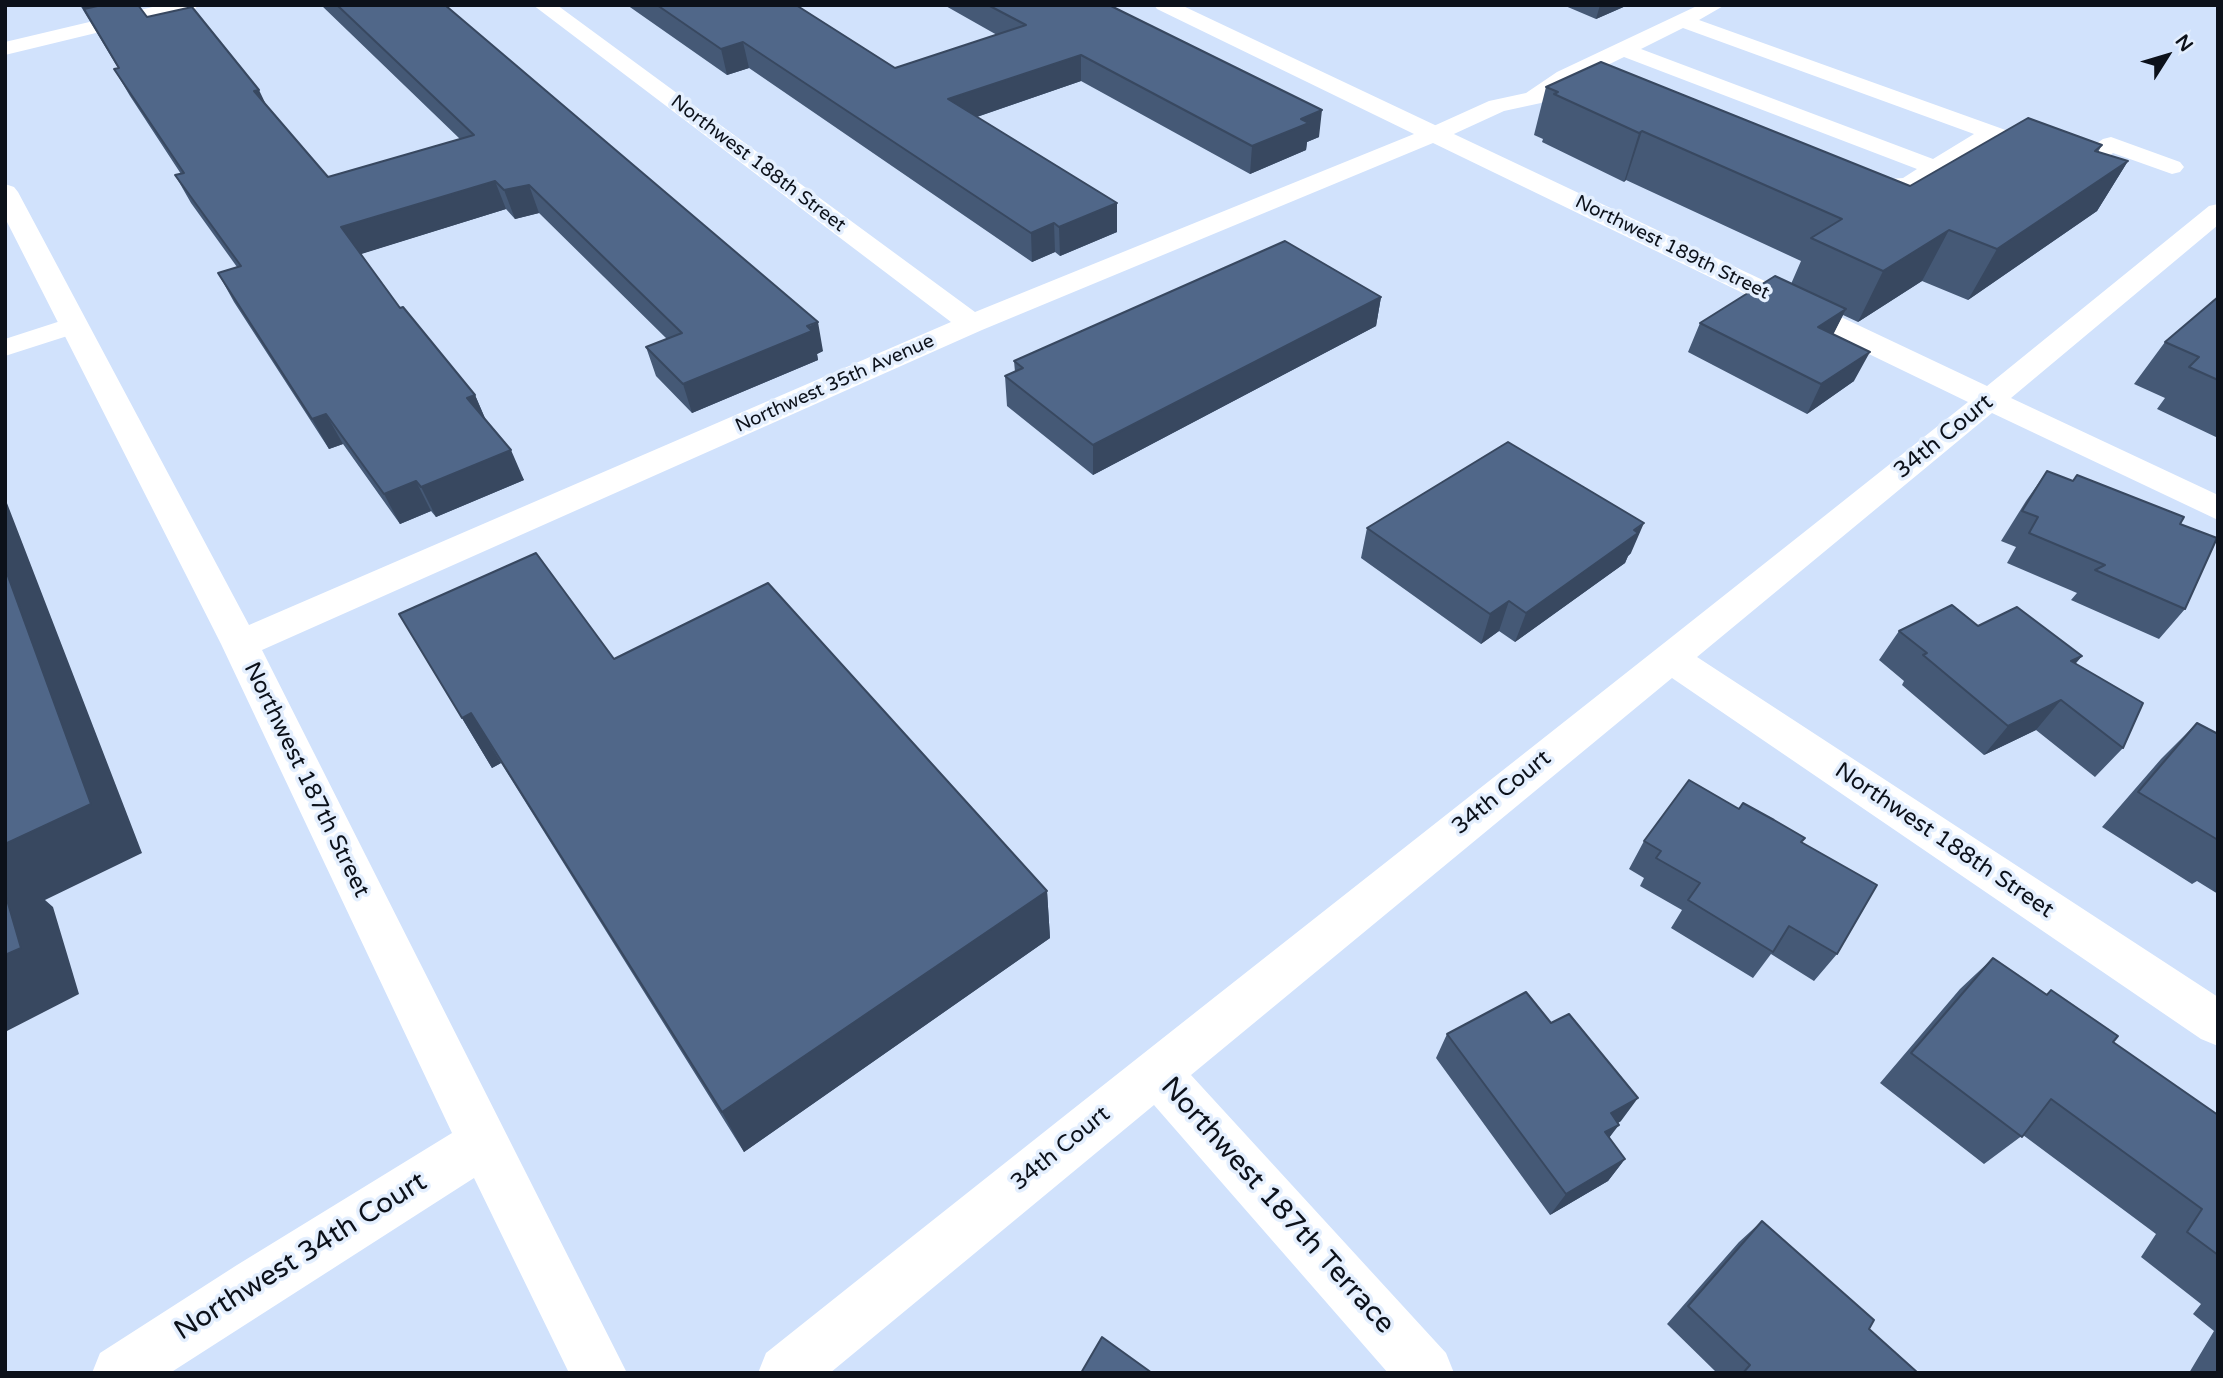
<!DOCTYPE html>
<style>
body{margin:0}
#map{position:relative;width:2223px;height:1378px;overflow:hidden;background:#d1e2fc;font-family:"Varela Round",sans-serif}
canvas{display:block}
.frame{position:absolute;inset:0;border:7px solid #0c111a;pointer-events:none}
.north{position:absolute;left:2132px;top:21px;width:70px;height:70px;-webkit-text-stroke:5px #e4effe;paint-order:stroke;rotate:53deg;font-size:19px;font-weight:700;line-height:28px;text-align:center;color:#0c111a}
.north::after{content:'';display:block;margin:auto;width:24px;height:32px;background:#0c111a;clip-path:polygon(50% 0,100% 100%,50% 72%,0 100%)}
</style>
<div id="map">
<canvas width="2223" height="1378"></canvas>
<div class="frame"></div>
<div class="north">N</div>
</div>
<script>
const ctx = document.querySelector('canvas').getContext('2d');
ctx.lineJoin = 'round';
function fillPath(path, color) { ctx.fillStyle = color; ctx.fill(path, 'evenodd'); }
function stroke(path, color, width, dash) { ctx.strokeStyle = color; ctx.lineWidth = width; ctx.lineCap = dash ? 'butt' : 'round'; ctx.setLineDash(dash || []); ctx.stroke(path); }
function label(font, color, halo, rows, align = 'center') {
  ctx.font = font + ' "Varela Round",sans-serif'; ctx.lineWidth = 7; ctx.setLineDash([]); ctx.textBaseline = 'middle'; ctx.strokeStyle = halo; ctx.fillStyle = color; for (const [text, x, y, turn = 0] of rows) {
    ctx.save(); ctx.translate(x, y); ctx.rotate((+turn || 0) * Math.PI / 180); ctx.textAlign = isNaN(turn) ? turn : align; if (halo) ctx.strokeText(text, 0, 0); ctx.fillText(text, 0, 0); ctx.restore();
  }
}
const lane = new Path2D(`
 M1699 5H1725L1699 20 2078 156 2103 139 2111 137 2180 162 2184 167 2180 172 2172 174 2113 153 2089 170 2081 172 1994 141 1917 190 1856 194 1847 192 1844 187 1847 182 1903 178 1917 169 1624 57 1573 82 1541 103 1504 111 1443 139H1427L1424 134 1427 129 1489 101 1526 93 1557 72ZM1683 28 1974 134 1933 159 1641 49Z
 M73 317 83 319 87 325 83 331 5 356V339Z`);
const street = new Path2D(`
 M533 5H557L975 312 1414 134 1157 9 1154 5H1181L1987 386 2209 206 2218 204V225L2011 398 2218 495V520L1992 413 1697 657 2218 997V1046L2201 1039 1672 678 1191 1075 1446 1353 1454 1373H1388L1154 1105 830 1373H758L766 1353C1165 1034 1568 721 1968 402L1433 143 982 330 262 650 627 1373H569L474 1178 170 1373H92L100 1353 237 1265 452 1133 221 644 5 218V184L14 187 18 192 249 625 951 322Z`);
const secondary = new Path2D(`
 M161 5H198L195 9 5 55V42Z`);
const wall = new Path2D(`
 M80 5H138L147 17 268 108 328 177 460 139 321 5H445L823 351 817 354 818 360 692 413 656 376 646 347 667 339 539 213 515 219 506 209 360 254 400 308 475 395 486 421 524 480 436 517 431 511 400 524 343 444 329 449 234 302 218 273 237 267 191 203 175 175 181 174 130 96 114 69 118 68Z
 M627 5H796L895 68 997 35 944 5H1109L1319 137 1307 142 1306 150 1250 174 1081 81 977 117 1117 203V232L1060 256 1055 252 1032 262 749 68 727 75Z
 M1563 5H1628L1596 19Z
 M1546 87 1910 186 2102 145 2098 152 2128 161 2097 211 1968 300 1922 281 1858 322 1843 315 1833 334 1854 381 1807 414 1688 352 1700 323 1791 284 1801 261 1626 180 1624 182 1542 142 1543 139 1534 135Z
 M1381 297 1376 326 1093 475 1007 406 1005 376 1015 372 1014 361Z
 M2218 297V438L2157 409 2165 398 2134 384 2165 342Z
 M2047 471 2180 524 2185 609 2159 639 2071 600 2077 593 2007 563 2016 547 2001 541 2026 501Z
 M1367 528 1631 553 1628 556 1625 563 1515 642 1499 631 1481 644 1361 558Z
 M399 614 614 659 1047 891 1050 938 744 1152 501 763 492 768Z
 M1899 631 2082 656 2075 664 2123 748 2095 777 2036 730 1984 755 1902 685 1904 681 1879 660Z
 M2197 723 2218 734V894L2197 881 2192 884 2102 827 2161 759Z
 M1739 809 1801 843 1837 954 1814 981 1771 954 1753 978 1671 928 1682 910 1640 886 1644 878 1629 869 1644 841Z
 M1993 958 2046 994 2051 990 2113 1042 2218 1115V1373H2189L2214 1331 2193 1314 2201 1304 2141 1257 2156 1234 2023 1135 1984 1164 1880 1083 1960 989Z
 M1447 1034 1621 1121 1618 1123 1609 1138 1625 1159 1608 1181 1550 1215 1436 1058Z
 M1762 1221 1869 1329 1918 1373H1717L1667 1324 1739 1242Z`);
const shadedWall = new Path2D(`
 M81 5H134L89 19Z
 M1600 5H1628L1596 19Z
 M743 42 749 68 727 75 721 49Z
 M1081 55V81L950 126 948 99Z
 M259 90 272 117 254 91Z
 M1322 110 1319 137 1307 142 1306 150 1250 174 1252 146 1301 119Z
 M1642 131 1626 180 1624 182 1639 133Z
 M2128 161 2097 211 1968 300 1997 249Z
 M495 181 506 209 355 256 341 227Z
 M529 185 539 213 515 219 504 190Z
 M1117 203V232L1060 256 1059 227Z
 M1054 223 1055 252 1032 262 1031 233Z
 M1949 230 1922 281 1858 322 1883 271Z
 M1381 297 1376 326 1093 475V445Z
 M1846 309 1831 339 1818 327Z
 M818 322 823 351 817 354 818 360 692 413 683 384Z
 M1870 352 1854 381 1807 414 1821 384Z
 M475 395 488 425 467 398Z
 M326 414 343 444 329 449 312 419Z
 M511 450 524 480 436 517 421 487Z
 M416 481 431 511 400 524 384 494Z
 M5 498 142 853 45 900 53 907 79 994 5 1032Z
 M1644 523 1631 553 1628 556 1625 563 1515 642 1526 613Z
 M1509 601 1499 631 1481 644 1490 614Z
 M2082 656 2057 685 2071 661Z
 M2061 700 2036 730 1984 755 2008 726Z
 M471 713 501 763 492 768 462 718Z
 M1047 891 1050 938 744 1152 722 1112Z
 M1638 1098 1621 1121 1594 1137 1611 1113Z
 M1619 1125 1602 1147 1605 1132Z
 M1625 1159 1608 1181 1550 1215 1566 1194Z`);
const building = new Path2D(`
 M102 5H138L147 17 192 7 259 90 254 91 328 177 474 135 337 5H445L818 322 807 326 812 331 683 384 646 347 682 333 529 185 504 190 495 181 341 227 400 308 403 307 475 395 467 398 511 450 421 487 416 481 384 494 326 414 312 419 218 273 241 266 175 175 184 173 114 69 119 68 84 9Z
 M657 5H796L895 68 1026 25 988 5H1109L1322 110 1301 119 1309 123 1252 146 1081 55 948 99 1117 203 1059 227 1054 223 1031 233 743 42 721 49Z
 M1601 62 1910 186 2028 118 2102 145 2095 151 2128 161 1997 249 1949 230 1883 271 1811 238 1842 219 1642 131 1639 133 1554 94 1558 92 1546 87Z
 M1285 241 1381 297 1093 445 1005 376 1023 368 1014 361Z
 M1775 276 1846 309 1818 327 1870 352 1821 384 1700 323Z
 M2218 297V380L2189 367 2199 357 2165 342Z
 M1508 442 1644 523 1634 530 1638 533 1526 613 1509 601 1490 614 1367 528Z
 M2047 471 2073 481 2077 475 2184 517 2180 524 2217 538 2185 609 2095 570 2105 565 2029 533 2038 517 2022 511Z
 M536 553 614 659 768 583 1047 891 722 1112 471 713 462 718 399 614Z
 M5 568 91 804 5 844Z
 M1952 605 1978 626 2017 607 2082 656 2071 661 2143 703 2123 748 2061 700 2008 726 1923 655 1927 653 1899 631Z
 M2197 723 2218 734V840L2138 792Z
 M1689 780 1739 809 1743 803 1774 820 1805 838 1801 842 1877 885 1837 954 1789 926 1773 952 1688 900 1700 883 1656 858 1661 851 1644 841Z
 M5 893 21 948 5 955Z
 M1993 958 2047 995 2051 990 2118 1036 2113 1042 2218 1115V1255L2187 1232 2202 1209 2051 1099 2022 1137 1911 1053Z
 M1526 992 1551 1023 1569 1014 1638 1098 1611 1113 1619 1125 1605 1132 1625 1159 1566 1194 1447 1034Z
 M1762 1221 1874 1320 1869 1329 1918 1373H1743L1750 1365 1688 1306Z
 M1102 1337 1152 1373H1081Z`);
const farStreetnames = [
 ["Northwest 188th Street",758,164,37],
 ["Northwest 189th Street",1672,248,26],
 ["Northwest 35th Avenue",835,384,-24]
];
const streetNames = [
 ["34th Court",1944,437,-39],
 ["Northwest 187th Street",306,780,64],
 ["34th Court",1502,793,-39],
 ["Northwest 188th Street",1944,841,34],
 ["34th Court",1061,1149,-39]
];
const nearStreetnames = [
 ["Northwest 187th Terrace",1277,1206,48],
 ["Northwest 34th Court",301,1257,-32]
];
fillPath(lane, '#fff');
fillPath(street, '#fff');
fillPath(secondary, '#fff');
fillPath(wall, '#455976');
fillPath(shadedWall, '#384860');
fillPath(building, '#506789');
stroke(building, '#384860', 2);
label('19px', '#0c111a', '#e4effe', farStreetnames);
label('23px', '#0c111a', '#e4effe', streetNames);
label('28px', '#0c111a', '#e4effe', nearStreetnames);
</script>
